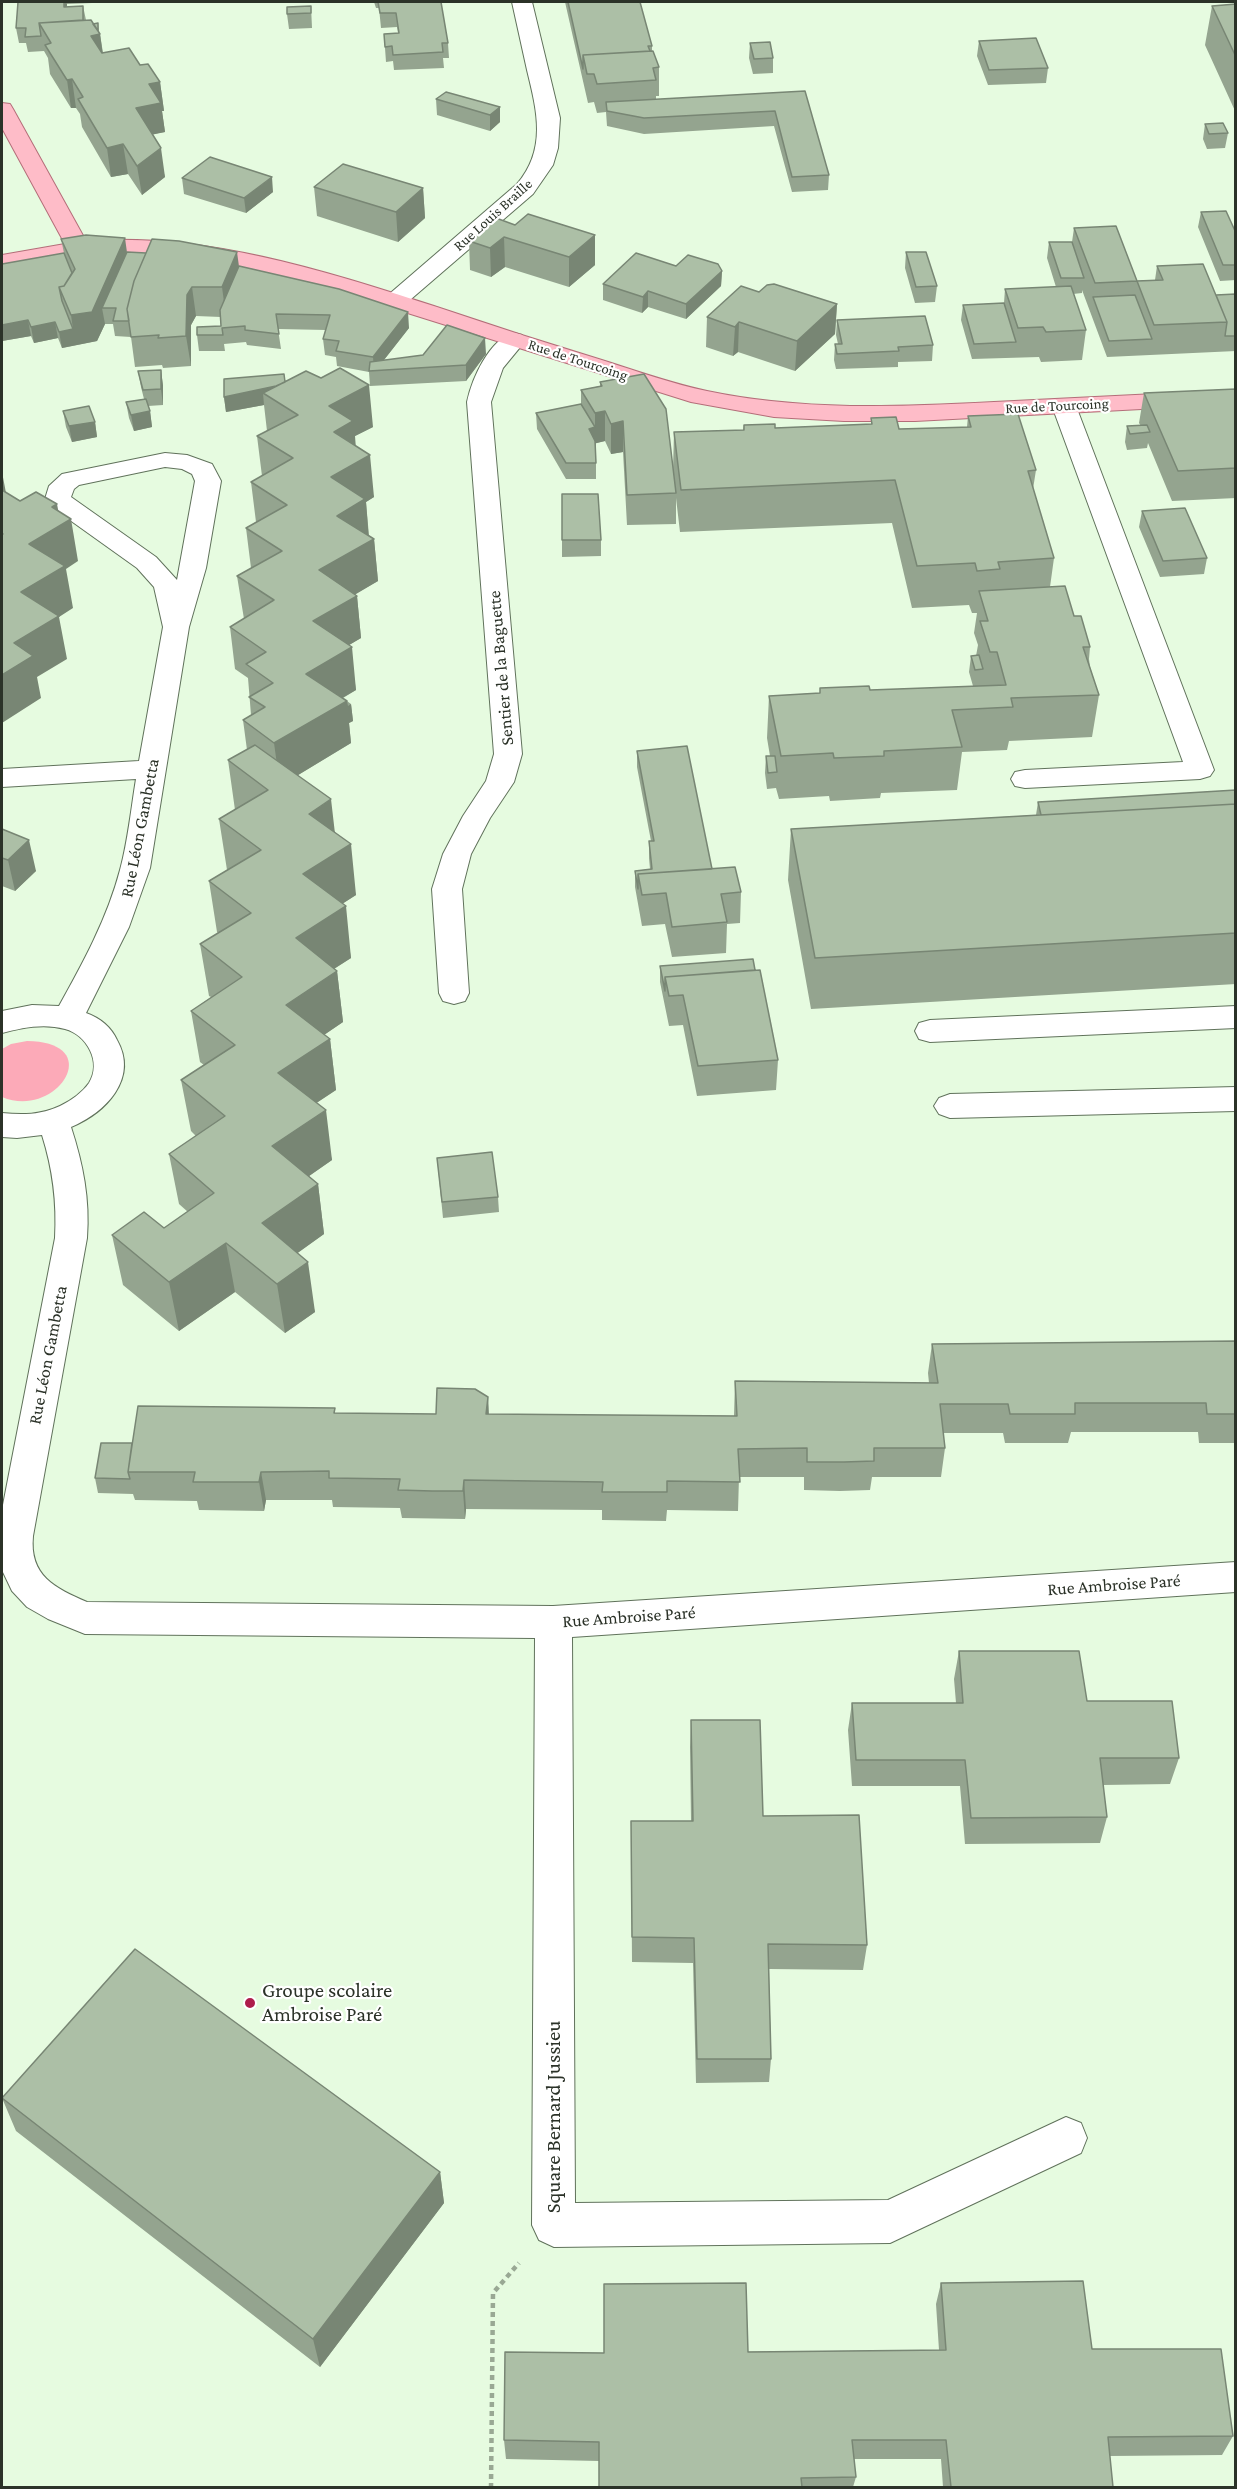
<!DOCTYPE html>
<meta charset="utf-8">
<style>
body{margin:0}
#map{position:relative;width:1237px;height:2489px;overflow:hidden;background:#e6fbe0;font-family:"Crimson Pro",serif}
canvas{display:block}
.frame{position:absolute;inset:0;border:3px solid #2b3228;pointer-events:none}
</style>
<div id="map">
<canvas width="1237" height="2489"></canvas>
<div class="frame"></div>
</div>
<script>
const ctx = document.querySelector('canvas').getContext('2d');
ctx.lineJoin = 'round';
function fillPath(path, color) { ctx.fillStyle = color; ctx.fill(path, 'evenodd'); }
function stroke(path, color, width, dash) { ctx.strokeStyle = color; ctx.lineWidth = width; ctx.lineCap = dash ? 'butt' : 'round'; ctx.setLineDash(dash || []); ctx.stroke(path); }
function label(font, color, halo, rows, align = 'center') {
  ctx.font = font + ' "Crimson Pro",serif'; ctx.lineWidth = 4.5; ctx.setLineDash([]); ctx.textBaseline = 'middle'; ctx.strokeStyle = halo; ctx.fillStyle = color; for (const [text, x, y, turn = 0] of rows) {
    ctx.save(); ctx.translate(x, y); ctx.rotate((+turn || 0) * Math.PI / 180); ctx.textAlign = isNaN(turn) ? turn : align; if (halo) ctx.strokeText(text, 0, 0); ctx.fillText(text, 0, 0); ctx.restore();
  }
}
const green = new Path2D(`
 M27 1041C108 1042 56 1120 2 1097V1049L11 1044Z`);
const path = new Path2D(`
 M491 2488 493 2293 519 2263`);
const minor = new Path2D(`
 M512 2H532L560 118 558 148 553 165 533 194 403 306 395 308 387 306 383 301 387 296 517 184C547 149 537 111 527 70 522 47 517 25 512 2Z
 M514 333 522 335 526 340 503 368 491 402 522 754 514 782 490 818 471 854 462 889 469 993 465 1001 454 1004 443 1001 439 993 432 889 443 854 463 816 486 781 494 754 467 402C472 379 489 339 514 333Z
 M1064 399 1073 401 1076 406 1214 770 1210 776 1200 779 1025 788 1015 786 1011 779 1015 772 1025 770 1183 762 1052 406 1055 401Z
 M165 453 187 455 212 464 221 481 206 568 189 627 150 868 129 927 86 1013C100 1018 111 1027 117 1040 139 1079 105 1113 71 1127 83 1164 90 1199 87 1238L33 1536C29 1576 55 1588 87 1602L553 1606 1236 1562V1592L572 1637 575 2203 888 2200 1066 2117 1081 2123 1087 2138 1081 2153 890 2243 554 2247 539 2240 532 2225 535 1638 85 1634 48 1619 27 1607 12 1591 2 1570V1510L55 1238C57 1202 53 1170 42 1135L17 1138 2 1137V1113C22 1115 41 1115 60 1106 70 1101 82 1093 89 1083 102 1062 87 1035 65 1029 43 1023 22 1028 2 1033V1011L32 1005 59 1006C83 963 107 919 120 870 128 841 131 809 136 779L2 787V769L139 761 163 627 154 587 137 568 60 513 45 499 49 486 62 474ZM165 467 182 469 192 474 195 481 177 580 156 557 71 497 74 489 79 485Z
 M1236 1006V1028L930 1042 919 1039 915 1031 919 1023 930 1020Z
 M1236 1087V1111L950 1118 939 1114 934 1106 939 1098 950 1094Z`);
const major = new Path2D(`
 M2 103 10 104 13 109 86 241C205 232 325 271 437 307 493 326 549 344 605 361 639 372 673 384 707 391 802 411 898 407 994 402 1075 398 1155 394 1236 390V404L915 421H844L774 417 691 402 363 299 253 269 173 257 116 254 66 257 2 269V255L65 244 2 128Z`);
const wall = new Path2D(`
 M18 2H92V3L67 4V7L83 6 86 20 100 34 103 53 140 65 160 82 164 111H162L165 132 153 134 165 177 142 195 128 174 111 177 82 127 80 114 76 108H71L50 74 48 58 44 51 28 52 26 43H19L16 28Z
 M374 2H441L448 43 449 58H443L444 68 394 70 393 61 386 62 384 34 398 33 397 27 381 28 379 8H376Z
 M565 2H640L652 46V51L659 67V96H656V100L805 91 829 175 828 190 792 192 774 126 644 134 607 126 606 112 597 113 594 102 588 103Z
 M1236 4V113L1205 45 1212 6Z
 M311 6 312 28 289 29 287 14Z
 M979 41 1048 68 1046 83 988 85 977 56Z
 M750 43 773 58V73L753 74 749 58Z
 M436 99 500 107V122L490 131 437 115Z
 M1205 124 1228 133 1225 148 1207 149 1203 139Z
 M182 178 273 192 246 213 184 194Z
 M314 187 423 188 425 218 398 242 317 216Z
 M1201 212 1234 229 1236 221V280L1220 281 1198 227Z
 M496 218 595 265 569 287 505 267 491 277 470 270 469 241Z
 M1074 228 1137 281 1155 280 1157 266 1216 295 1236 294V351L1107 357 1082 290V293L1073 294 1086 330 1082 360 1041 362 1039 357 972 359 961 320 963 305 1004 303 1005 289 1056 287 1047 258 1049 242H1072Z
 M61 239 127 252 239 266 409 328 384 360 486 354 466 381 370 386 369 372 337 366 336 357 325 355 323 339 326 330 278 329 281 349 247 345 246 342 224 344 225 351H199L197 335 221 326V317L196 316 191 325V366L163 368 162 365 135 367 131 337 115 336 113 324H105L97 341 62 348 58 338 34 343 31 336 2 341V264L64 253Z
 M906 252 937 286 935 302 915 303 905 268Z
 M676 266 722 271 721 286 686 319 648 307 642 313 603 300V284Z
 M759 292 837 304 835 334 795 371 738 352 733 356 706 347 707 317Z
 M837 320 933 345 932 361 898 362V367L836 369 834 360 835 344H838L836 335Z
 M161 370 163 386V405L148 406 150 411 152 427 134 431 129 418 126 402 144 399 141 387 138 371Z
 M285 382 373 427 355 436V446L374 497 366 502 369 536 374 539 378 581 355 594 357 596 361 638 349 645 356 690 343 698 351 704 353 721 349 723 351 743 298 775 335 832 356 895 342 904 351 958 334 969 337 971 343 1022 324 1035 330 1039 336 1090 316 1103 332 1160 309 1176 318 1184 324 1234 297 1253 315 1312 285 1333 235 1292 179 1331 123 1285 112 1235 164 1228 188 1212 179 1204 169 1154 196 1136 191 1131 181 1080 204 1065 200 1062 191 1011 211 997 209 996 200 944 218 933 217 932 209 881 227 870 219 819 235 810 228 760 247 750 243 720 251 715 248 678 235 669 230 627 244 619 237 576 251 568 246 528 256 522 251 482 262 476 257 436 267 431 264 405 226 412 224 397Z
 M600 382 673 470 674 432 743 430 744 425 775 428 871 424V418L899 429 967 427 968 416 1036 470 1033 489 1054 558 1050 587 1074 616 1090 647 1089 659 1090 667 1099 695 1092 737 1009 741 1007 750 962 752 957 790 881 793 880 798 830 801 829 796 779 799 776 788 767 789 765 773 766 756H770L767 738 769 696 870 690 981 686V685V686H973L969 672 971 656H976L978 645 974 633 977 613H972L969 605 912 608 892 523 680 532 676 498V524L627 525 623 452 611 454 605 441 596 443V479H566L537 429 536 413 581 404V390L600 386Z
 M1236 389V498L1172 501 1148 443 1147 448 1127 450 1125 442 1127 426H1141L1139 423 1144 393Z
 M63 411 95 422 97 437 72 442 66 427Z
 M562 494 601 540V556L562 557Z
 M1142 511 1207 558 1204 574 1160 577 1139 527Z
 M637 751 712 869 741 892 740 923 727 924 726 953 672 957 665 924 642 926 635 887V871L650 869 649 858V841H651L637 767Z
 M1236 790V984L811 1009 788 880 791 829 1036 815 1038 802Z
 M2 829 36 871 15 891 2 886Z
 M660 966 778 1060 776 1090 697 1096 683 1025 669 1026 660 982Z
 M437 1158 498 1197 499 1212 443 1218Z
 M1236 1341V1443H1199L1198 1432H1071L1068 1443H1005L1003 1433H943L945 1448 941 1477H872L870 1490 840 1491 804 1490V1477H739L738 1511 667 1510 666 1521 602 1520V1510L466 1509 465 1519 402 1518 400 1508 333 1507 332 1500H266L264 1511 199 1510 197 1501 135 1500 133 1494 98 1493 95 1478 132 1443 335 1408V1413L436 1414 488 1397 489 1415 734 1416 735 1381 929 1383 928 1373 932 1344Z
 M959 1651 1087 1701 1179 1758 1170 1784 1103 1785 1107 1817 1100 1843 965 1844 960 1786H852L848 1730 852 1703H956L954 1679Z
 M691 1720 763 1816 867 1945 863 1970 769 1969 771 2059 769 2082 696 2083 693 1963 632 1962 631 1821H691L690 1747Z
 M2 2098 440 2172 444 2203 320 2367 16 2131Z
 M941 2283 1092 2349 1233 2436 1222 2455 1110 2456 1113 2487H943L941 2459H854L856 2477 853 2487H599V2461L506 2459 504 2440 604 2353 939 2350 936 2304Z`);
const shadedWall = new Path2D(`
 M64 2H66L67 4 66 22 64 7Z
 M98 23 99 34H100L104 63 91 36Z
 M72 79 76 108H71L67 80Z
 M160 82 164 111H162L165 132 141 137 136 108 149 84Z
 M500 107V122L490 131V115Z
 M123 144 128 174 111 177 107 148Z
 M161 148 165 177 142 195 137 166Z
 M272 177 273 192 246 213 244 198Z
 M423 188 425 218 398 242 396 212Z
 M595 235V265L569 287V257Z
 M504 237 505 267 491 277 490 248Z
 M125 238 129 267 102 308 105 324 97 341 62 348 59 332 73 329 71 315Z
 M237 252 241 281 226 317 222 287Z
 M722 271 721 286 686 319V304Z
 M192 287 196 316 191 325V366L186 336 187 295Z
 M648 291V307L642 313 643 297Z
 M837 304 835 334 795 371 797 341Z
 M408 312 409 328 376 370H374L373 357Z
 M28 320 31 336 2 341V325Z
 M55 322 58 338 34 343 31 327Z
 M739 322 738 352 733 356 735 327Z
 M485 338 486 354 466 381V365Z
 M161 370 163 386V405L161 389Z
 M285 384 263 393 264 405 226 412 224 397Z
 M369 385 373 427 355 436 357 462 370 455 374 497 366 502 369 541 341 558 331 477 329 406Z
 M150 411 152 427 134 431 131 415Z
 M605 411V441L589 445V429L595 427V413Z
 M623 421V452L611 454V424Z
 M95 422 97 437 72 442 69 426Z
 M2 472 10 514 2 519Z
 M57 504 61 525 71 519 78 561 66 569 73 608 59 617 67 659 37 677 41 698 2 723V675L21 592 29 544 52 507Z
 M374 539 378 581 324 613 319 570Z
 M357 596 361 638 317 664 313 621Z
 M352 647 356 690 323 709 306 674Z
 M347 701 348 706 351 704 353 721 349 723 351 743 280 786 274 743Z
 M331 799 337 851 309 814Z
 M29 840 36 871 15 891 8 860Z
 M351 844 356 895 309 925 303 874Z
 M346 906 351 958 302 989 296 938Z
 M337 971 343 1022 293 1056 286 1005Z
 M330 1039 336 1090 285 1124 278 1073Z
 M326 1110 332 1160 279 1197 272 1146Z
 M318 1184 324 1234 270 1273 262 1223Z
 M226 1243 235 1292 179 1331 169 1282Z
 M308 1262 315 1312 285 1333 277 1284Z
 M488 1397 489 1426 486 1414Z
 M261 1472 266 1500 264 1511 259 1482Z
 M464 1480 466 1509 465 1519 463 1491Z
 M440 2172 444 2203 320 2367 313 2339Z`);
const building = new Path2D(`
 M18 2H64V7L83 6V20L39 23 41 36 25 37 26 28H16Z
 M378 2H441L448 43H442L443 52 393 55 392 46 385 47 384 34 399 33 396 13H380Z
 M568 2H640L652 46H648L650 51 583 55V69Z
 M1236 4V57L1212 6Z
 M311 6V13L287 14V7Z
 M91 20 100 34 91 36 102 53 129 48 140 65 148 64 160 82 149 84 161 103 136 108 161 148 137 166 123 144 107 148 78 99 83 97 72 79 67 80 45 45 51 43 39 23Z
 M98 23V31L93 24Z
 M1036 38 1048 68 989 70 979 41Z
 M770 42 773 58 754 59 750 43Z
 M653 51 659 67 653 68 656 80 597 84 594 74H587L583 55Z
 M805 91 829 175 792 177 775 111 644 118 607 111 606 102Z
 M446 92 500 107 490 115 436 99Z
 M1223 123 1228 133 1209 134 1205 124Z
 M210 157 272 177 244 198 182 178Z
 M343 164 423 188 396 212 314 187Z
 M1226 211 1236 233V265H1223L1201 212Z
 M528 214 595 235 569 257 504 237 490 248 469 241 496 218 515 225Z
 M1116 226 1137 281 1095 283 1074 228Z
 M86 235 125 238 92 312 71 315 59 287 64 286 75 269 61 239Z
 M152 239 179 241 237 252 222 287H192L187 295 186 336 158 338 159 335 131 337 127 309 134 281Z
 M1049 242H1072L1084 278H1061Z
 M127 252 146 253 134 281 127 309 129 321H113L116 308H102Z
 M906 252H926L937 286 916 287Z
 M64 253 72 273 64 286 59 287 62 301 73 329 59 332 55 322 31 327 28 320 2 325V264Z
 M636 253 676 266 688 255 718 264 722 271 686 304 648 291 643 297 603 284Z
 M1203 264 1227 322 1154 325 1137 281 1163 280 1157 266Z
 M239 266 339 289 408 312 373 357 336 351 339 341 323 339 330 315 276 314 279 334 245 330V326L222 328 223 335H197V327L221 326 220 310Z
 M774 284 837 304 797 341 739 322 735 327 707 317 741 286 759 292 767 285Z
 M1071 286 1086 330 1046 332 1043 327 1018 328 1005 289Z
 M1236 294V336H1225L1227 322 1216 295Z
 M1135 295 1152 339 1109 341 1093 297Z
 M1004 303 1016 342 974 344 963 305Z
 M925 316 933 345 898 347 899 351 837 354 835 344H842L837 320Z
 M447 325 485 338 466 365 369 371 370 362 423 355Z
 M340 368 369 385 329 406 353 421 334 432 370 455 331 477 365 499 337 516 374 539 319 570 357 596 313 621 352 647 306 674 347 701 274 743 243 720 265 707 249 697 273 683 246 664 266 652 230 627 274 600 237 576 282 551 246 528 287 505 251 482 293 458 257 436 298 415 263 393 306 371 321 378Z
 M161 370V389L143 390 138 371Z
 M284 374 285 382 276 386 224 397V379Z
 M644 374 666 409 676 493 627 495 623 421 611 424 605 411 595 413 581 390 602 386 600 382Z
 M1236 389V468L1178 471 1144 393Z
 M146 399 150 411 131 415 126 402Z
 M581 404 595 427 589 429 595 441 596 463H566L536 413Z
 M89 406 95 422 69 426 63 411Z
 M1018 414 1036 470 1028 471 1054 558 998 562 1000 569 977 571 975 563 917 566 895 480 681 490 674 432 744 430V425L775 424V428L872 424 871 418 896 417 899 429 971 427 968 416Z
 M1147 425 1150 432 1130 434 1127 426Z
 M2 490 20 501 36 492 57 504 52 507 71 519 29 544 65 566 21 592 59 616 14 643 33 656 2 675V534H3L2 533Z
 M562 494H598L601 540H562Z
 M1185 508 1207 558 1163 561 1142 511Z
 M1065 586 1074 616H1081L1090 647H1083L1099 695 1011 698 1013 707 952 710 962 747 884 751V756L834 758 833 753 781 756 769 696 820 693V688L869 686 870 690 1006 685 997 652H990L980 621H988L979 591Z
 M979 655 983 669 975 670 971 656Z
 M255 745 331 799 309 814 351 844 303 874 346 906 296 938 337 971 286 1005 330 1039 278 1073 326 1110 272 1146 318 1184 262 1223 308 1262 277 1284 226 1243 169 1282 112 1235 144 1212 164 1228 214 1193 169 1154 225 1116 181 1080 235 1045 191 1011 242 977 200 944 251 913 209 881 261 850 219 819 268 790 228 760Z
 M687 746 712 869 638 874V889L635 871 652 869 649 841H654L637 751Z
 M766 756H775L777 772 768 773Z
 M1236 790V804L1041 815 1038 802Z
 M1236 804V933L815 958 791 829Z
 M2 829 29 840 8 860 2 858Z
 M735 867 741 892 721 894 727 922 672 927 666 893 642 895 638 874Z
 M753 959 755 970 665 977V991L660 966Z
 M760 970 778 1060 698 1066 683 995 669 996 665 977Z
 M492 1152 498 1197 442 1202 437 1158Z
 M1236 1341V1414H1207L1206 1403H1075V1414H1010L1008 1404H940L945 1448H874V1461L844 1462H807V1448L738 1449 740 1482 667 1481V1492H602L603 1482 464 1480 463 1491H432L398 1490 400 1479 329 1478V1471L261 1472 259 1482H193L195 1472H128L138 1406 335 1408 334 1413 436 1414 437 1388 475 1389 488 1397 486 1414 737 1416 735 1381 938 1383 932 1344Z
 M101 1443H132L128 1472 130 1479 95 1478Z
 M959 1651H1079L1087 1701H1172L1179 1758H1100L1107 1817 971 1818 965 1760H856L852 1703H963Z
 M691 1720H760L763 1816 859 1815 867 1945 768 1944 771 2059H697L694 1938 632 1937 631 1821H693Z
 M135 1949 440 2172 313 2339 2 2098Z
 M1083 2281 1092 2349H1221L1233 2436 1108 2437 1113 2487H951L946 2440H852L856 2477 801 2478 802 2487H599V2442L504 2440 505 2352 604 2353V2284L746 2283 748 2352 946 2350 941 2283Z`);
const markers = [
 [250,2003,6,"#ae1d4c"]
];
const farStreetnames = [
 ["Rue Louis Braille",493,215,-42],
 ["Rue de Tourcoing",578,360,18],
 ["Rue de Tourcoing",1057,406,-3]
];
const streetNames = [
 ["Sentier de la Baguette",501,668,-95],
 ["Rue Léon Gambetta",140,828,-79],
 ["Rue Léon Gambetta",48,1355,-79],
 ["Rue Ambroise Paré",1114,1585,-4],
 ["Rue Ambroise Paré",629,1617,-4]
];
const nearPoinames = [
 ["Groupe scolaire",262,1991],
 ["Ambroise Paré",262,2015]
];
const nearStreetnames = [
 ["Square Bernard Jussieu",554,2117,-90]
];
fillPath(green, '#fcaab8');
stroke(minor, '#60725b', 2);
stroke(major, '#b46e79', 2);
stroke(path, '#99a894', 4.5, [5, 4]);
fillPath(minor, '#fff');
fillPath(major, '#febcc8');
fillPath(wall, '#94a48f');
fillPath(shadedWall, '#788674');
fillPath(building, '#acbfa6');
stroke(building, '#788674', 1.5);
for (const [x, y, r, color] of markers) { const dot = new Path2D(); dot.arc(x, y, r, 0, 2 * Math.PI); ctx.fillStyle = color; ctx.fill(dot); stroke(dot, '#fff', 2); }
label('15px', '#2b3228', '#fff', farStreetnames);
label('18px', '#2b3228', '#fff', streetNames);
label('21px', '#2b3228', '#fff', nearPoinames, 'left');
label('21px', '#2b3228', '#fff', nearStreetnames);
</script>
